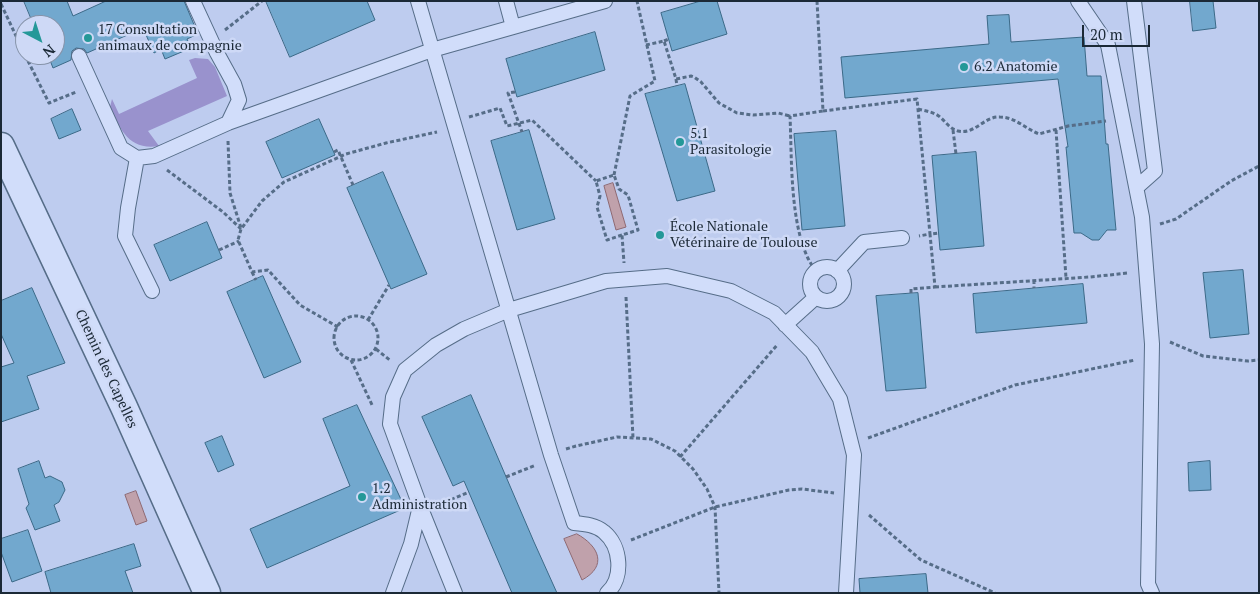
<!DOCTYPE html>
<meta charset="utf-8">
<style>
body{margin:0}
#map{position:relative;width:1260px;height:594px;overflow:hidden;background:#beccef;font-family:"PT Serif",serif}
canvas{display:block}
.frame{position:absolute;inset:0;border:2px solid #1b2936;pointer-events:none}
.north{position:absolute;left:15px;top:15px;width:50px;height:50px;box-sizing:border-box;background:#ced9f6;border:1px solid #8693a9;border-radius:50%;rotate:140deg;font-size:14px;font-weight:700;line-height:20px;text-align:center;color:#1b2936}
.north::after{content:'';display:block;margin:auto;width:18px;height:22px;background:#249898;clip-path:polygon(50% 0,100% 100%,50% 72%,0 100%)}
.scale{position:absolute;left:1082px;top:25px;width:68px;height:22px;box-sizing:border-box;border:2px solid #1b2936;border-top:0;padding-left:6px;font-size:15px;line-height:18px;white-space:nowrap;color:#1b2936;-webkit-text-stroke:4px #ced9f6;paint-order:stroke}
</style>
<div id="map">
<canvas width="1260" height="594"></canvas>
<div class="frame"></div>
<div class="north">N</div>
<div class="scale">20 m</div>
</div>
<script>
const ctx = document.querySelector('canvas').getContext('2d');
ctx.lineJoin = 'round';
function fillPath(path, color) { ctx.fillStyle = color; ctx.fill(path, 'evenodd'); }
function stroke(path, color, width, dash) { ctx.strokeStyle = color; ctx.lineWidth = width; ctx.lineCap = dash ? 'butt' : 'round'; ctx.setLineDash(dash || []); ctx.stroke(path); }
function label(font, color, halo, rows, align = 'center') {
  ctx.font = font + ' "PT Serif",serif'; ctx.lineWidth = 5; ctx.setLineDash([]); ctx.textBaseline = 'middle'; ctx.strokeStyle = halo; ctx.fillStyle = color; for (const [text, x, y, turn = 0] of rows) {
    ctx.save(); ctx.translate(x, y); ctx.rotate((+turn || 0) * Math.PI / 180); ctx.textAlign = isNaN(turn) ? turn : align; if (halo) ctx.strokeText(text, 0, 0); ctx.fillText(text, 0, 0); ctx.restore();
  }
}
const green = new Path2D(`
 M195 58 208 59 215 67 227 96 148 131 159 146C129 151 120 129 110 107L112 99 119 114 197 78 189 60Z`);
const water = new Path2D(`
 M613 183 626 227 616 230 604 186Z
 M136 491 147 521 136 525 125 495Z
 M577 534C599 546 608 566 582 580L564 539Z`);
const building = new Path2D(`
 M24 1H67L73 16 106 1H184L198 34 187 39 191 48 165 59 161 49 154 53 143 28 87 53 84 49 76 48 72 51 71 60 53 68 48 55H55V25H34Z
 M266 1H367L375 20 290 57Z
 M701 1H717L727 34 672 51 661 13Z
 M1190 1H1213L1216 28 1193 31Z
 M1009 15 1011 42 1084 37 1087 76H1101L1106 144H1108L1116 230H1107L1099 240H1092L1081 233H1074L1066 147H1068L1058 79 845 98 841 57 989 44 987 16Z
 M595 32 605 70 517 97 506 59Z
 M685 84 715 191 677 201 645 94Z
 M72 109 81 130 59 139 51 119Z
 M319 119 335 155 282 178 266 142Z
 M529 130 555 219 517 230 491 141Z
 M836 131 845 226 802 230 794 134Z
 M976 152 984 246 940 250 932 156Z
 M383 172 427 274 391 289 347 188Z
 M207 222 222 258 170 281 154 245Z
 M1243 270 1249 334 1210 338 1203 273Z
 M263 276 301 362 264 378 227 292Z
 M1083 284 1087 323 976 333 973 294Z
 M32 288 65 363 27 376 39 409 1 422V367L14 363 1 334V301Z
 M918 293 926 388 886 391 876 296Z
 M471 395 534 542 557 593H512L464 481 453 486 422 417Z
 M357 405 405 508 267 568 250 529 350 486 323 419Z
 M222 436 234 465 218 472 205 443Z
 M39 461 45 478 50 476 62 482 65 490 59 502 54 505 60 521 35 530 26 508 29 504 18 469Z
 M1210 461 1211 490 1189 491 1188 463Z
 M28 530 42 571 12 582 1 552V539Z
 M134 544 141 566 125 571 133 593H51L45 572Z
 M926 574 928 593H860L859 579Z`);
const path = new Path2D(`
 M1 4 25 55
 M225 30 262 1
 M664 41 669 39
 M646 45 664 41 676 79 691 76 694 77 701 82 719 103 737 113 753 115 778 113 790 116
 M25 55 49 103 76 92
 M676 79 677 86
 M515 92 508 93 522 132
 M918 109C926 111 934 112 940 117 946 122 950 129 958 131 975 135 984 116 1000 117 1015 117 1026 129 1039 134L1068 126 1106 121
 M823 111 917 99 930 234 919 236
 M469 117 500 108 507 126 532 120 596 181
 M953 130 956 154
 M1056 130 1066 278
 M228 141 230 193 241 228
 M334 152 338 150 353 185
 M167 170 223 212 241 229
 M614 175 630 96 655 81 637 1
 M1160 224 1176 219 1231 181 1259 166
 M622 235 607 240 597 207 600 196 596 181 614 175 619 189 628 195 638 230 622 235 624 263
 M219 250 239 241
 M816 271C789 238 792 159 790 116L823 111 817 1
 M252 272 256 280
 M1034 280V288
 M935 287 1090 277 1128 273
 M911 293V289L935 287 930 234 939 233
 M626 297 633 438
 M334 338a22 22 0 1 1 44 0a22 22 0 1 1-44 0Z
 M368 320 389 285
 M338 327 300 305 268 270 252 272 238 240 241 229 262 201 284 182 346 154 386 143 437 132
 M1170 342 1203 356 1248 361 1259 360
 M376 349 391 361
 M351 360 373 407
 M868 438 1015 385 1135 360
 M566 449 576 446 617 437 651 439 675 451 693 469 707 489 715 507 719 593
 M680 457 778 344
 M506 477 536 465
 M439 505 469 492
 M869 515 921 560 995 593
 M631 540 715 507 789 490 802 489 834 493`);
const lane = new Path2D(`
 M418 1 551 455 574 523C585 524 596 525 604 532 621 546 624 578 607 593
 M506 1 513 27
 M1078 1 1108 45 1142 217 1152 344 1148 584 1152 593
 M1134 1 1155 171 1137 187
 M79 56 121 148 137 158 154 156 228 123 239 100 234 84 217 53 193 1
 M228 123 432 50 605 1
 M137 158 128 208 125 236 152 291
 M810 284a17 17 0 1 1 34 0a17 17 0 1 1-34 0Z
 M837 271 864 242 902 238
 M785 325 816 297
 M420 506 455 593
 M393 593 411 544 420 506 390 424 393 397 405 370 436 345 464 329 509 310 606 281 667 276 731 291 774 313 812 352 840 399 854 455 846 593`);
const street = new Path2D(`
 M1 146 124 407 207 593`);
const markers = [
 [88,38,5,"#249898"],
 [964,67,5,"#249898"],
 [680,142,5,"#249898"],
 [660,235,5,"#249898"],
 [362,497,5,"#249898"]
];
const poiNames = [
 ["17 Consultation",98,30],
 ["animaux de compagnie",98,46],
 ["6.2 Anatomie",974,67],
 ["5.1",690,134],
 ["Parasitologie",690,150],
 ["École Nationale",670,227],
 ["Vétérinaire de Toulouse",670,243],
 ["1.2",372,489],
 ["Administration",372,505]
];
const streetNames = [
 ["Chemin des Capelles",106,369,65]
];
fillPath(green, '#9992cd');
fillPath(water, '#c0a1ab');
stroke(water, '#8e6972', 1);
fillPath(building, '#72a8ce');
stroke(building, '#3b6987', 1);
stroke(lane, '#566d88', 16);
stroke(street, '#566d88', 29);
stroke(path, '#566d88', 3, [4, 2.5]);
stroke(lane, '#d1ddfa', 14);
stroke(street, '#d1ddfa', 26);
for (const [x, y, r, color] of markers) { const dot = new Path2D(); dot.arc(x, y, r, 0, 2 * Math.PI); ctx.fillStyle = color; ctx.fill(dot); stroke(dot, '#ced9f6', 2); }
label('14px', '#1b2936', '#ced9f6', poiNames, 'left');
label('14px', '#1b2936', '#ced9f6', streetNames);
</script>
